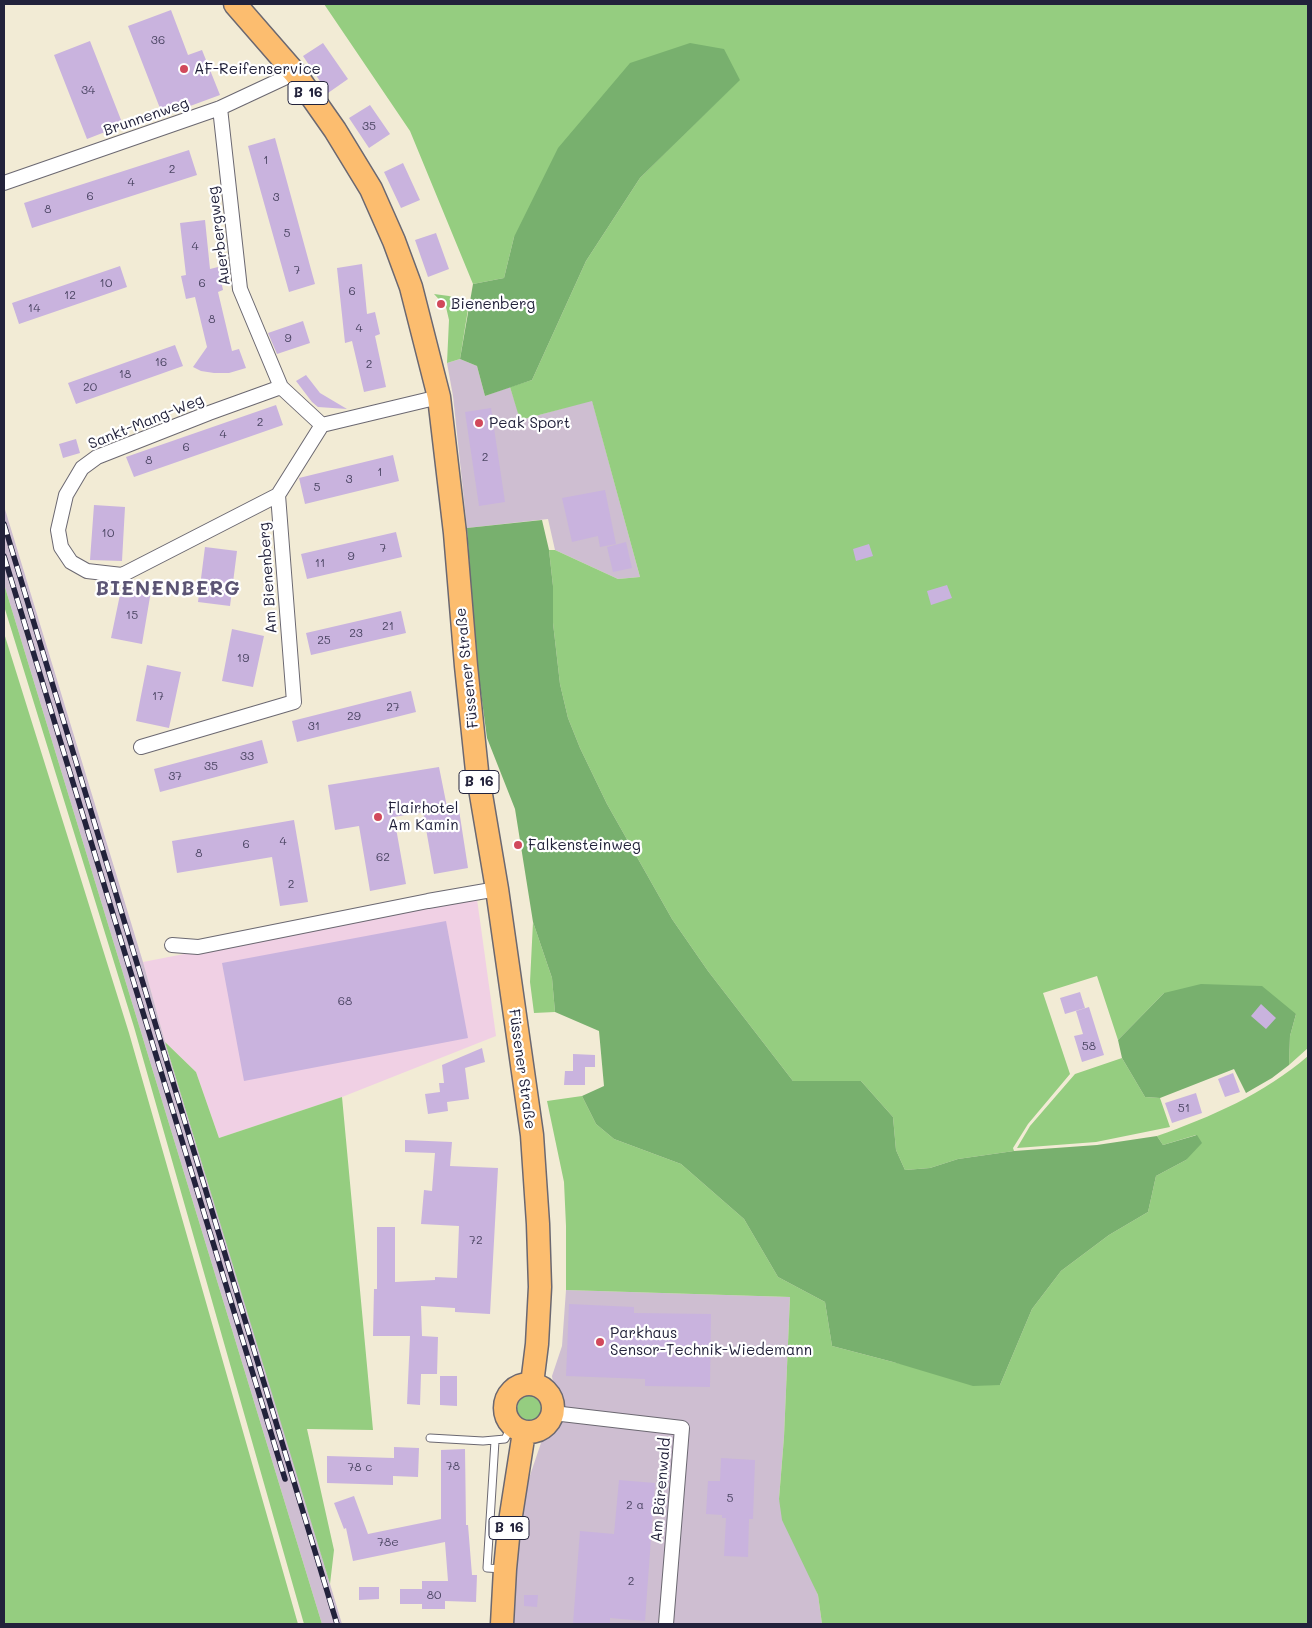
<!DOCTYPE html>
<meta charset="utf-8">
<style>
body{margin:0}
#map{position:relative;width:1312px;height:1628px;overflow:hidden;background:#f2ebd5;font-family:Mali,sans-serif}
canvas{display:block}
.frame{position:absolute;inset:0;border:5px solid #22223b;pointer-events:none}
</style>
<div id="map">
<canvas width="1312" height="1628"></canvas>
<div class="frame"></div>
</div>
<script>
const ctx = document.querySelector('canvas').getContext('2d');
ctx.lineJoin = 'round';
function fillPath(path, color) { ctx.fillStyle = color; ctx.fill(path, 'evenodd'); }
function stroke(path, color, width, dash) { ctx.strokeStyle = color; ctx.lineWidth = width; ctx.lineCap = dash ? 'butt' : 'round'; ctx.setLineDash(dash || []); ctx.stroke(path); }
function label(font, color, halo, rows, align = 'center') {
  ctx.font = font + ' Mali,sans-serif'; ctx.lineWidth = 4.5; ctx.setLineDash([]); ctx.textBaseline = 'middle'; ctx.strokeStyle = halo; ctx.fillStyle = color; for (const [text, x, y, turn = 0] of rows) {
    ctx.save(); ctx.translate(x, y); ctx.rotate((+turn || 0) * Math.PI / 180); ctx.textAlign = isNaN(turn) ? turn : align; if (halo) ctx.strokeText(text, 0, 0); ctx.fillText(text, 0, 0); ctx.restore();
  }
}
const built = new Path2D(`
 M477 899 496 1036 342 1097 219 1138 196 1072 165 1042 143 962 354 921Z`);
const industrial = new Path2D(`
 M460 359 477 366 485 396 510 387 521 420 592 400 640 577 618 579 555 550 548 519 467 528 453 396 447 363Z
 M4 506 143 962 165 1042 288 1443 342 1624H322L4 584Z
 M566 1290 790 1297 784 1437 779 1499 818 1595 822 1624H507L524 1493 542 1440 548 1434 557 1429 562 1421 564 1411 563 1398 553 1383 552 1376 562 1346Z`);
const green = new Path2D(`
 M324 4H1308V1048L1289 1065 1290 1036 1296 1014 1164 993 1118 1040 1097 976 1043 993 1070 1074 1028 1124 1013 1148 1014 1151 958 1159 930 1168 905 1170 896 1150 893 1117 861 1081H793L708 971 672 919 607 804 580 748 568 718 560 684 553 623V586L549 550H555L618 579 640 577 592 401 520 420 510 387 532 380 586 261 640 178 740 79 514 237 504 278 473 284 410 131Z
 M434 294 449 296 469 303 460 359 447 363 449 320 446 307Z
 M4 584 322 1624H304L134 1027 4 606Z
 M4 633 129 1033 298 1624H4Z
 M533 922 552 978 555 1012 534 1013 530 982Z
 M165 1042 196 1072 219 1138 342 1097 373 1430 307 1429 334 1550 330 1584Z
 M1308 1056V1624H822L818 1595 782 1520 779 1499 784 1437 790 1297 566 1290V1226L564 1182 547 1101 582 1096 596 1124 614 1139 681 1164 744 1219 778 1277 825 1302 832 1346 893 1362 1000 1385 1032 1309 1061 1271 1109 1235 1148 1212 1156 1176 1186 1160 1196 1135 1163 1145 1157 1136C1211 1117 1264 1094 1308 1056Z
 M1122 1058 1145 1097 1160 1098 1170 1127 1096 1142 1017 1148 1030 1126 1075 1074Z
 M517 1409a14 14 0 1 1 28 0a14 14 0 1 1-28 0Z`);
const forest = new Path2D(`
 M690 43 724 49 740 80 640 178 586 261 532 380 485 396 477 366 460 359 473 284 504 278 514 237 558 148 630 63Z
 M542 520 549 550 553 586V623L560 684 568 718 580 748 607 804 672 919 708 971 793 1081H861L893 1117 896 1150 905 1170 930 1168 958 1159 1014 1151 1097 1145 1157 1136 1163 1145 1197 1135 1202 1143 1186 1160 1156 1176 1148 1212 1109 1235 1061 1271 1032 1309 1000 1385 973 1386 893 1362 832 1346 825 1302 778 1277 744 1219 681 1164 614 1139 596 1124 582 1096 604 1086 599 1031 555 1012 552 978 533 922 515 809 487 738 475 648 467 528Z
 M1201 984 1262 986 1296 1014 1290 1036 1289 1065 1272 1078 1246 1093 1234 1069 1160 1098 1145 1097 1122 1058 1118 1040 1164 993Z`);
const building = new Path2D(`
 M171 10 188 55 202 50 220 95 163 116 128 26Z
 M90 41 123 125 87 139 54 55Z
 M323 43 348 79 328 93 303 56Z
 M370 105 390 134 369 148 349 118Z
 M275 138 315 284 289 292 248 146Z
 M189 150 197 175 32 228 24 203Z
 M403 163 420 200 401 208 384 172Z
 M205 220 210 269 218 267 223 290 218 292 232 351 239 349 246 368 229 373H214L201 371 193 367 207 347 195 297 186 299 181 276 186 275 180 223Z
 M436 233 449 269 428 277 415 240Z
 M362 264 367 314 375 312 380 334 375 336 386 387 364 392 352 341 345 343 337 268Z
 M120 266 127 287 19 324 12 303Z
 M303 321 310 343 277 354 268 333Z
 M175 345 183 366 76 404 68 383Z
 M306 375 320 393 347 409 318 407 312 402 296 381Z
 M276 405 283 425 134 477 126 457Z
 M491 408 505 502 479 506 465 412Z
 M76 439 80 453 63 458 59 444Z
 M393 455 399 481 305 504 299 478Z
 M605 490 616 544 600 547 598 536 572 542 562 498Z
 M94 505 125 507 122 561 90 560Z
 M396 532 402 557 307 579 301 554Z
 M626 542 632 568 613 572 607 547Z
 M869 544 873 556 856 561 853 549Z
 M205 547 237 551 230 606 198 602Z
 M122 585 151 591 142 644 111 638Z
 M947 585 952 598 931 605 927 591Z
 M401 611 406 633 311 655 306 633Z
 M232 629 264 636 253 687 222 681Z
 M147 665 181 672 169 728 136 721Z
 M411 691 416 712 297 742 292 721Z
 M262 740 268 763 160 792 154 769Z
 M439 767 448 812 459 810 468 868 434 874 423 812 394 817 406 884 370 891 359 826 335 830 328 785Z
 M294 820 308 902 280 906 272 857 177 873 172 841Z
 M446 921 468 1038 244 1081 222 963Z
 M1080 992 1085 1008 1065 1014 1060 998Z
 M1261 1004 1276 1018 1266 1029 1251 1016Z
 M1089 1007 1104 1055 1082 1062 1074 1036 1083 1034 1076 1011Z
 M482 1048 485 1062 465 1068 469 1099 447 1102 448 1111 428 1114 425 1094 440 1092 439 1083H444L442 1065Z
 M573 1054 595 1055V1067H585V1085H564L565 1071H573Z
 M1233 1073 1240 1092 1225 1097 1218 1079Z
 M1196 1093 1202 1113 1172 1123 1165 1103Z
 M405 1140 452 1142 450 1166 498 1168 490 1314 455 1312V1308L421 1306 422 1336 438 1337 437 1374H421L420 1405 407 1404 410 1336H373L374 1289H377V1227H395V1282L435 1280V1277L457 1278 459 1226 421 1224 424 1190 432 1191 435 1153 405 1152Z
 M569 1304 634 1307V1313L711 1314 710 1387 645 1386V1379L566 1376Z
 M440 1376H457V1406L440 1405Z
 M394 1447 419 1448 418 1477 393 1476V1485L327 1483V1456L394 1458Z
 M465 1449 466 1525H468L472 1575H477L476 1602 445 1601V1609H422V1604H400V1589H422V1581H448L445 1542 353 1561 346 1528 344 1529 334 1503 354 1496 368 1534 441 1519V1450Z
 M721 1458 755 1460 753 1519H749L748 1557 724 1556 726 1518H722V1515L706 1514 708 1481H720Z
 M619 1480 655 1483 645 1621 610 1618V1624H573L580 1531 614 1534Z
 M359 1587H379V1599L359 1600Z
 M524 1595H538L537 1607 524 1606Z`);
const service = new Path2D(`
 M430 1438 483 1441 505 1439 508 1433 509 1421
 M495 1441 487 1568 502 1569`);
const minor = new Path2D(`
 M220 108 240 289 281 387 322 425
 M4 183 220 108 295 73
 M278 495 122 575 87 571 71 562 61 547 58 530 66 495 82 468 97 457 209 413 281 387
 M141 747 294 702 278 495 322 425 439 397
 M172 945 198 947 428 901 497 889
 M553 1413 682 1428 666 1624`);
const primary = new Path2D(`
 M235 4 295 73 335 130 371 189 394 241 411 287 439 397 455 533 466 666 477 771 497 889 532 1135 538 1224 540 1287 537 1344 532 1384
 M505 1408a24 24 0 1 1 48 0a24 24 0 1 1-48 0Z
 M502 1624 505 1569 509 1528 524 1432`);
const rail = new Path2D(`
 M4 524 337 1624
 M4 556 285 1479`);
const markers = [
 [184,69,5,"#d1495b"],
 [441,304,5,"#d1495b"],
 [479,423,5,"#d1495b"],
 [378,817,5,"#d1495b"],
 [518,845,5,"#d1495b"],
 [600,1342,5,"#d1495b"]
];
const numberNames = [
 ["36",158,40],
 ["34",88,90],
 ["35",369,126],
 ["1",266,160],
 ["2",172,169],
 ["4",131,182],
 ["6",90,196],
 ["3",276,197],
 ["8",48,209],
 ["5",287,233],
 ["4",195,246],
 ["7",297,270],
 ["10",106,283],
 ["6",202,283],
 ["6",352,291],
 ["12",70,295],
 ["14",34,308],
 ["8",212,319],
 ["4",359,328],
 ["9",288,338],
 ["16",161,362],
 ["2",369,364],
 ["18",125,374],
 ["20",90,387],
 ["2",260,422],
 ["4",223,434],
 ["6",186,447],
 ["2",485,457],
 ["8",149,460],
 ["1",380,472],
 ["3",349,479],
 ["5",317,487],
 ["10",108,533],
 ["7",383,548],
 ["9",351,556],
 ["11",320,563],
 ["15",132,615],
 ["21",388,626],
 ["23",356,633],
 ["25",324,640],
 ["19",243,658],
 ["17",158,696],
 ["27",393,707],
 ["29",354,716],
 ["31",314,726],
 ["33",247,756],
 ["35",211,766],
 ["37",175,776],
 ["4",283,841],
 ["6",246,844],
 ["8",199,853],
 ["62",383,857],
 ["2",291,884],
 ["68",345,1001],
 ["58",1089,1046],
 ["51",1184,1108],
 ["72",476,1240],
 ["78",453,1466],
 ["78 c",360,1467],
 ["5",730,1498],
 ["2 a",635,1505],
 ["78e",388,1542],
 ["2",631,1581],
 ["80",434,1595]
];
const shields = [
 [308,93,40],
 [479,782,40],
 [509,1528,40]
];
const shieldNames = [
 ["B 16",308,93],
 ["B 16",479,782],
 ["B 16",509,1528]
];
const poiNames = [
 ["AF-Reifenservice",194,69],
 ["Bienenberg",451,304],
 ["Peak Sport",489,423],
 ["Flairhotel",388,808],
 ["Am Kamin",388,825],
 ["Falkensteinweg",528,845],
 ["Parkhaus",610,1333],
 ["Sensor-Technik-Wiedemann",610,1350]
];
const streetNames = [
 ["Brunnenweg",146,117,-19],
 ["Auerbergweg",219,236,-97],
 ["Sankt-Mang-Weg",146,422,-22],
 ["Am Bienenberg",268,578,-94],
 ["Füssener Straße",467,668,-96],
 ["Füssener Straße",522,1069,82],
 ["Am Bärenwald",661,1490,-85]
];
const districtNames = [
 ["BIENENBERG",168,589]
];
fillPath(built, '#f0d0e4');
fillPath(industrial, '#cebed1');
fillPath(green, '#95cd80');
fillPath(forest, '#78b06e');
fillPath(building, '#c9b3de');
stroke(service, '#6b6871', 9);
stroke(minor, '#6b6871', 16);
stroke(primary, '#6b6871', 25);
stroke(service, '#fff', 7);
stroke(minor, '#fff', 14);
stroke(primary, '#fcbd6f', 22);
stroke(rail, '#22223b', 5.5);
stroke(rail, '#fff', 4, [11]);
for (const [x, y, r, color] of markers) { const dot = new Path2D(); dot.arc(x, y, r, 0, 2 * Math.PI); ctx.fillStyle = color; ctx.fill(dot); stroke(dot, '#fff', 2); }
label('12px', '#4c4664', null, numberNames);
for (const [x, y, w] of shields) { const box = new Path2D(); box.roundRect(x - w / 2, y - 11.5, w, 23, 4); ctx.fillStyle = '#fff'; ctx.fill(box); stroke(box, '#22223b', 1); }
label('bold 14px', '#22223b', null, shieldNames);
label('15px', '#22223b', '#fff', poiNames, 'left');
label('15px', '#22223b', '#fff', streetNames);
ctx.letterSpacing = '1px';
label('bold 20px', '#5c5574', '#fff', districtNames);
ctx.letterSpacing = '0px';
</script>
